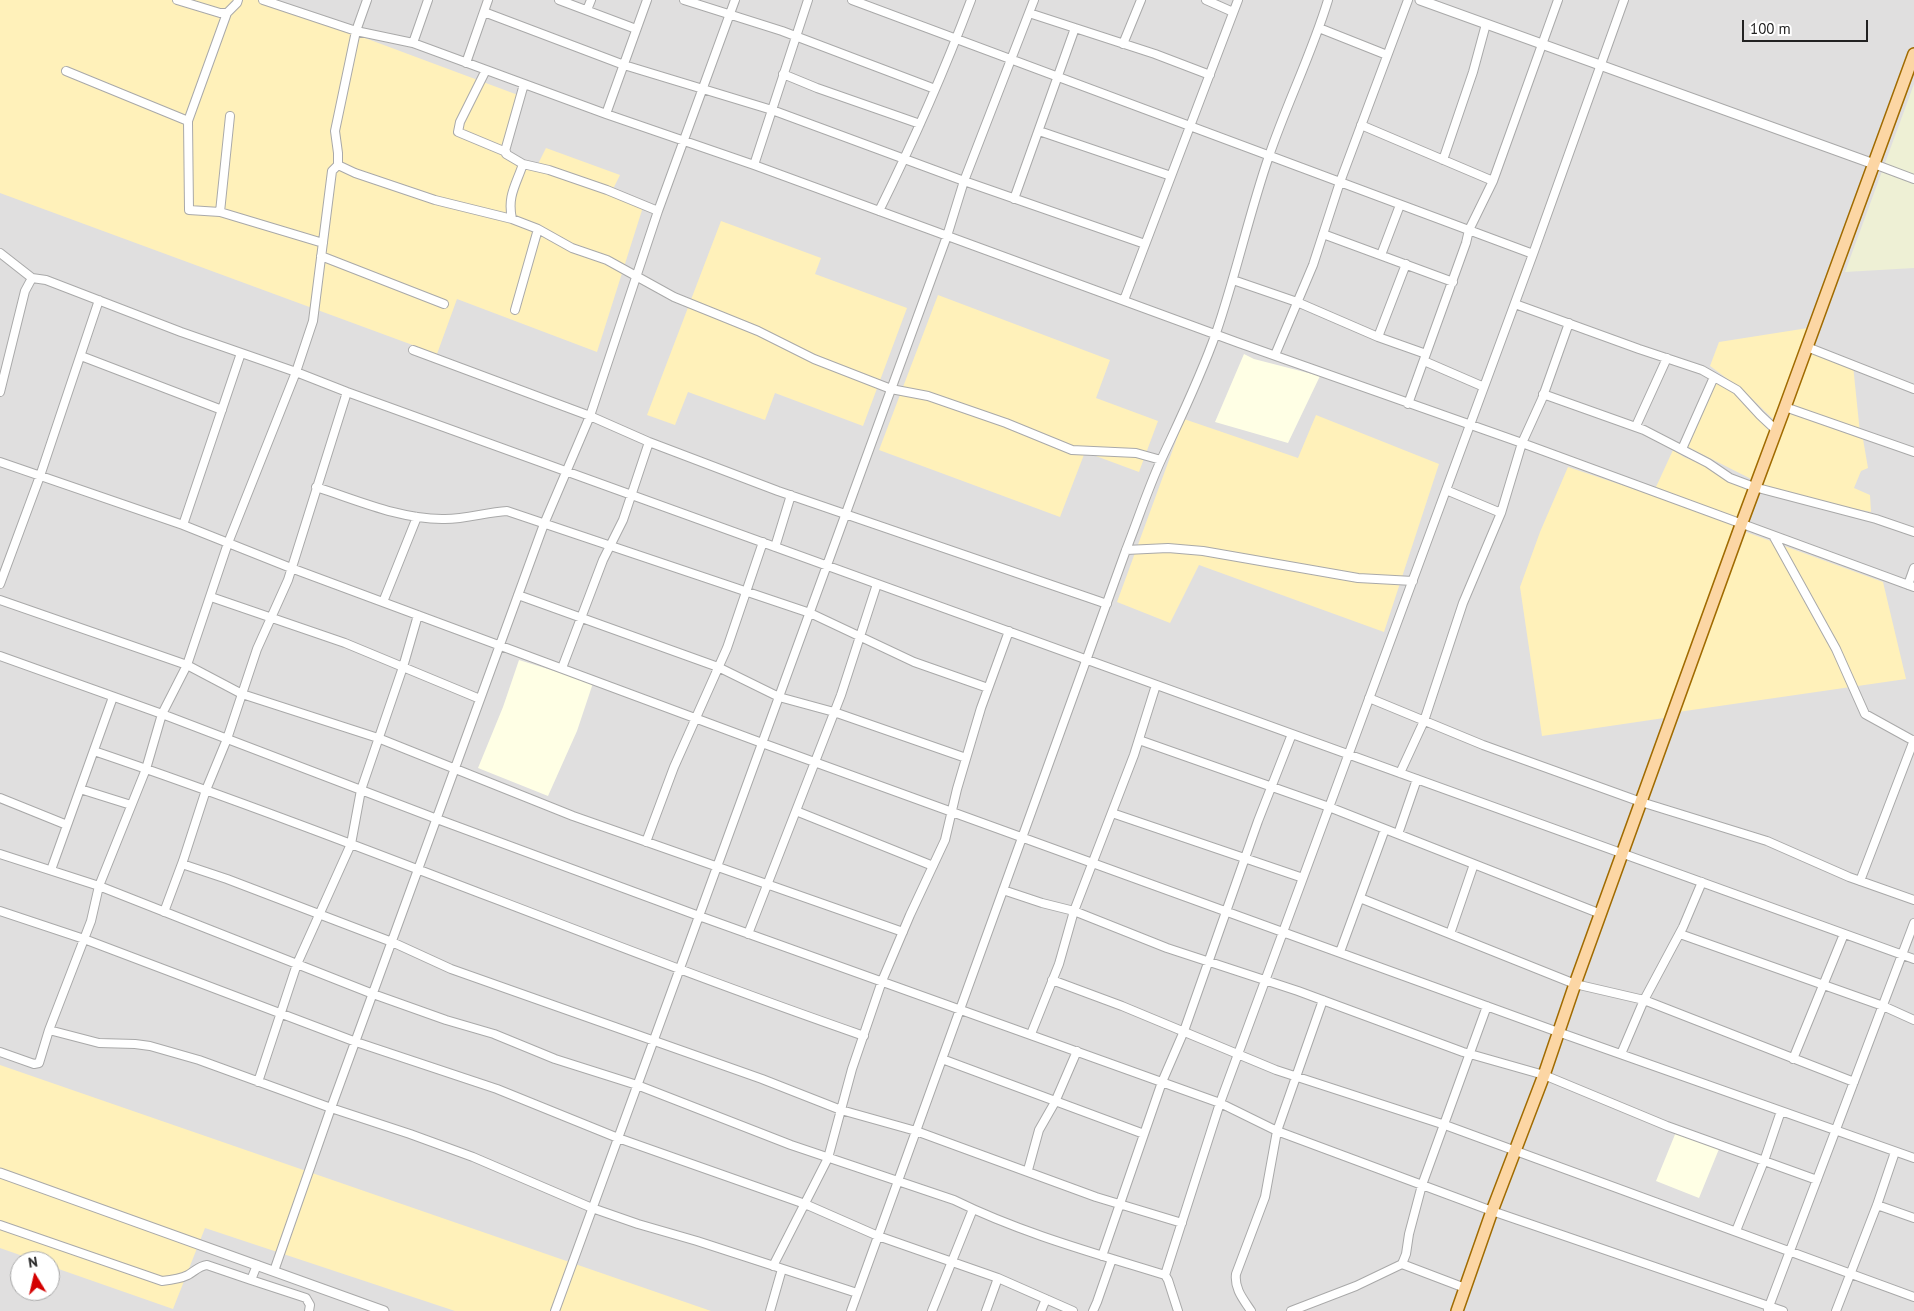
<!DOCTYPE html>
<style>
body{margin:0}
#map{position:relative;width:1914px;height:1311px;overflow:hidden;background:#f2efe9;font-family:"PT Sans",sans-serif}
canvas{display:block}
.north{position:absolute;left:10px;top:1251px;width:50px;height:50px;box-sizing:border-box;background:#fff;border:1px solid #a7a7a7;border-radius:50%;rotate:351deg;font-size:14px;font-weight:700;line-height:20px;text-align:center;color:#222}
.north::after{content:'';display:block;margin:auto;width:18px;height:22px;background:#d40000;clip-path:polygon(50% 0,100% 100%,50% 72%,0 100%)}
.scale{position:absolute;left:1742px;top:20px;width:126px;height:22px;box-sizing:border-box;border:2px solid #222;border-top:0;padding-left:6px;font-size:15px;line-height:18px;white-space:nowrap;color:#222;-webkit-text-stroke:4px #fff;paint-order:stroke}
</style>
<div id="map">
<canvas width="1914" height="1311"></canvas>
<div class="north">N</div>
<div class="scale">100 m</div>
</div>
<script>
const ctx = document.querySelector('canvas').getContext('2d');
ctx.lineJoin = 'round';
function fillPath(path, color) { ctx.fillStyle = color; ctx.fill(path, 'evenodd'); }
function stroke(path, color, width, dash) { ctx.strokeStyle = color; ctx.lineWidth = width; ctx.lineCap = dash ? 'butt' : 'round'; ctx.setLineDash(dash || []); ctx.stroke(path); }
const residential = new Path2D(`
 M0 0H1914V1311H0ZM20 1261H50V1291H20Z`);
const education = new Path2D(`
 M1244 354 1254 359 1320 376 1288 443 1215 422Z
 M519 660 593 683 577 731 548 796 478 768 503 707Z
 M1676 1132 1719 1149 1699 1198 1656 1181Z`);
const farmland = new Path2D(`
 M1914 84V268L1845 272Z`);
const sand = new Path2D(`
 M0 0H263L518 95 500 154 537 166 546 148 620 175 610 195 643 207 597 352 457 299 437 354 0 193Z
 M721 221 821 258 815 274 907 308 863 426 775 393 765 420 688 392 675 425 647 415Z
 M938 295 1110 360 1096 398 1158 421 1139 472 1085 452 1060 517 879 450Z
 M1808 328 1775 421 1745 392 1710 366 1719 342Z
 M1809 353 1853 365 1860 433 1792 409Z
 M1712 382 1737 390 1776 430 1757 482 1684 445Z
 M1788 413 1863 439 1868 468 1861 471 1854 488 1870 495 1871 512 1762 489Z
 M1316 415 1439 464 1384 632 1199 565 1170 623 1117 602 1184 419 1298 458Z
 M1673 450 1684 457 1754 487 1738 519 1656 487Z
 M1568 467 1741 525 1671 717 1542 736 1520 587 1540 532Z
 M1746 532 1883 582 1906 679 1678 712Z
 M0 1065 711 1311H455L205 1228 173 1309 50 1266V1261H37L0 1248Z`);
const minor = new Path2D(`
 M177 0 220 13H227L237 3 238 0
 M263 0 356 31 413 43 606 114 754 165 1239 343 1522 443 1914 587
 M367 0 356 31 335 131 338 153V165L355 173 435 200 512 219 538 229 572 248 607 260 674 297 758 331 814 359 891 389 928 396 1006 423 1072 450 1136 453 1161 460
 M559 0 636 29
 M684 0 782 31 935 89
 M852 0 1533 254
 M1206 0 1233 12
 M587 10 591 0
 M484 12 624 65 772 110 964 181 1145 244
 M227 13 188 121 189 210 220 212 323 243
 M1029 13 1155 54 1210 75
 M1319 28 1387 55
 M413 43 428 0
 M1123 44 1141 0
 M466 63 488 0
 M486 70 460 122 458 132 506 152
 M66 71 188 121
 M783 74 817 88 920 124
 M606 114 647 0
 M1361 125 1493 181
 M1039 131 1171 176
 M1443 160 1473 72 1486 24
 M523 164 506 154 505 151 524 84
 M1874 164 1914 179
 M754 165 808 0
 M1014 199 1075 28
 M879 211C913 142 944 72 971 0
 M220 212 230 116
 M512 219C507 196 516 185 523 164L549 170 607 190 658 211
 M1323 234 1453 282
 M0 253 32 278 46 280 181 332 296 372 347 392 1914 959
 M1381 255 1400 205
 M321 256 444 304
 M1233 280 1297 302 1378 337 1426 354
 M1124 300 1238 0
 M1515 304 1639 349 1702 370 1737 390 1760 415 1776 430
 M515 310 538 229
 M1378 337 1406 264
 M1807 347 1914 389
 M413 350 590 416 649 442 778 491 1107 604
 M1275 355 1313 265 1340 182 1408 0
 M81 356 222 410
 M1424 361 1484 387
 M0 392 25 291 32 278
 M1543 394 1644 430 1708 463 1730 478 1754 487 1876 519 1914 532
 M1408 404 1466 243 1469 230 1493 181 1558 0
 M1785 407 1914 452
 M1636 426 1667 358
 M1682 449 1714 377
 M0 462 183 525 291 568 762 743 1558 1032 1914 1158
 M316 487C357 500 399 519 442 519 464 520 486 512 507 511L810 613 914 662 988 688
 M1446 490 1501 513
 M183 525 241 353
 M1774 537 1836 649 1865 714 1914 741
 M775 547 791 495
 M1126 550 1168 548 1203 551 1358 578 1413 581
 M0 584 40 476 99 300
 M1908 585 1914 568
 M518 595 718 667 779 697 834 712 966 758
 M211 597 345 643 480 699
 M0 600 187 665 242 694 378 738 573 816 903 932
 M383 602 417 517
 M0 656 162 714 437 819 699 916 1220 1103 1277 1131 1492 1211 1783 1311
 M562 668 603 560 623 520 649 442
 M1369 698 1483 745 1641 802 1767 841 1849 877 1914 900
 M1139 740 1329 807 1601 914
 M94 751C353 839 605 946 864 1036
 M1400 773 1424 721 1463 603 1501 513 1522 443 1542 399 1569 323
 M80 789 131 805
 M0 798 67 825
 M796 811 933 866
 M1112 813 1303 878
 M1398 834 1417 779
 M646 842 674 767 727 648 763 542
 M0 854 99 886 373 994 446 1020 494 1034 555 1059 637 1085 791 1145 954 1200C1021 1233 1094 1253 1165 1275L1168 1280 1178 1311
 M182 864 227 879 392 942 451 969 762 1079 841 1110 916 1131 1096 1197 1182 1223
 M51 870 113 697
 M1860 881 1914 740
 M1003 890 1042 903 1074 911 1167 948 1298 991 1463 1052 1544 1075 1667 1126 1817 1180
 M1360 898 1575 984 1644 1000 1854 1082
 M0 911 84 939 356 1042 497 1089 618 1138 805 1204 878 1236 998 1278 1073 1311
 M164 912 183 861 206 790 227 739 257 649 288 580 347 392
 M748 934 841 695 877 584
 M1450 934 1474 864
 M1680 934 1883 1006 1914 1020
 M1340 952 1385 829
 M1052 980 1122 1006 1276 1070 1445 1125 1914 1297
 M49 1030 99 1043 135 1044 150 1046 199 1060 331 1108 410 1134 473 1157 592 1208 638 1224 697 1241 857 1293
 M1031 1034 1059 964 1074 911 1134 755 1156 685
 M0 1052 34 1064 39 1063 49 1030 91 921 99 886 146 769 162 714 187 665 228 543 296 372 313 321 332 171 338 165
 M1621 1054 1644 1000 1683 927 1702 882
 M942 1059 1144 1134
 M1793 1059 1844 934
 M258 1082 297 964 351 844 361 790 403 667 418 615
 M1028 1170 1039 1130 1055 1102 1077 1051
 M1877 1205 1914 1218
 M0 1225 162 1281C171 1280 180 1279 188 1275 195 1271 199 1266 207 1265L251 1280 257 1265
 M1736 1231 1764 1161 1781 1111
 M1102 1256 1162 1082 1184 1031 1258 821 1292 734
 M1402 1264 1465 1288
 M773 1266 828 1158 852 1069 882 981 910 915 945 840 957 789 981 708 1009 631
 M274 1271 331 1108 544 524 590 416 658 211 735 0
 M1165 1275 1220 1103 1533 254 1624 0
 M251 1280 306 1298 310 1305 309 1311
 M1768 1309 1914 923
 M555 1311 947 236 964 181 1034 0
 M770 1311 782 1269
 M851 1311 1126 550C1138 520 1148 488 1162 458 1181 417 1201 376 1216 333 1236 275 1249 214 1269 156 1287 103 1312 53 1328 0
 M932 1311 973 1209
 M986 1311 998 1278
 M1041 1311 1046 1299
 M1093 1311 1097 1302 1112 1259
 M1251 1311C1244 1300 1234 1289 1236 1274L1265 1197 1277 1131 1323 1000
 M1291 1311 1356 1286 1402 1264 1406 1254 1409 1234 1422 1185 1487 1006
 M1836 1311 1877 1205 1895 1152`);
const tertiary = new Path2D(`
 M1420 0 1874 164
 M0 1173 384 1311`);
const primary = new Path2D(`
 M1457 1311 1492 1211 1544 1075 1575 984 1741 525 1785 407 1914 54`);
fillPath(residential, '#e0dfdf');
fillPath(education, '#ffffe5');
fillPath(farmland, '#eef0d5');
fillPath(sand, '#fff1ba');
stroke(minor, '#a9a9a9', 10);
stroke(tertiary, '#a9a9a9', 11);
stroke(primary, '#a06b00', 14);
stroke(minor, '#fff', 8);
stroke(tertiary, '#fff', 9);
stroke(primary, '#fcd6a4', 11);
</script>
